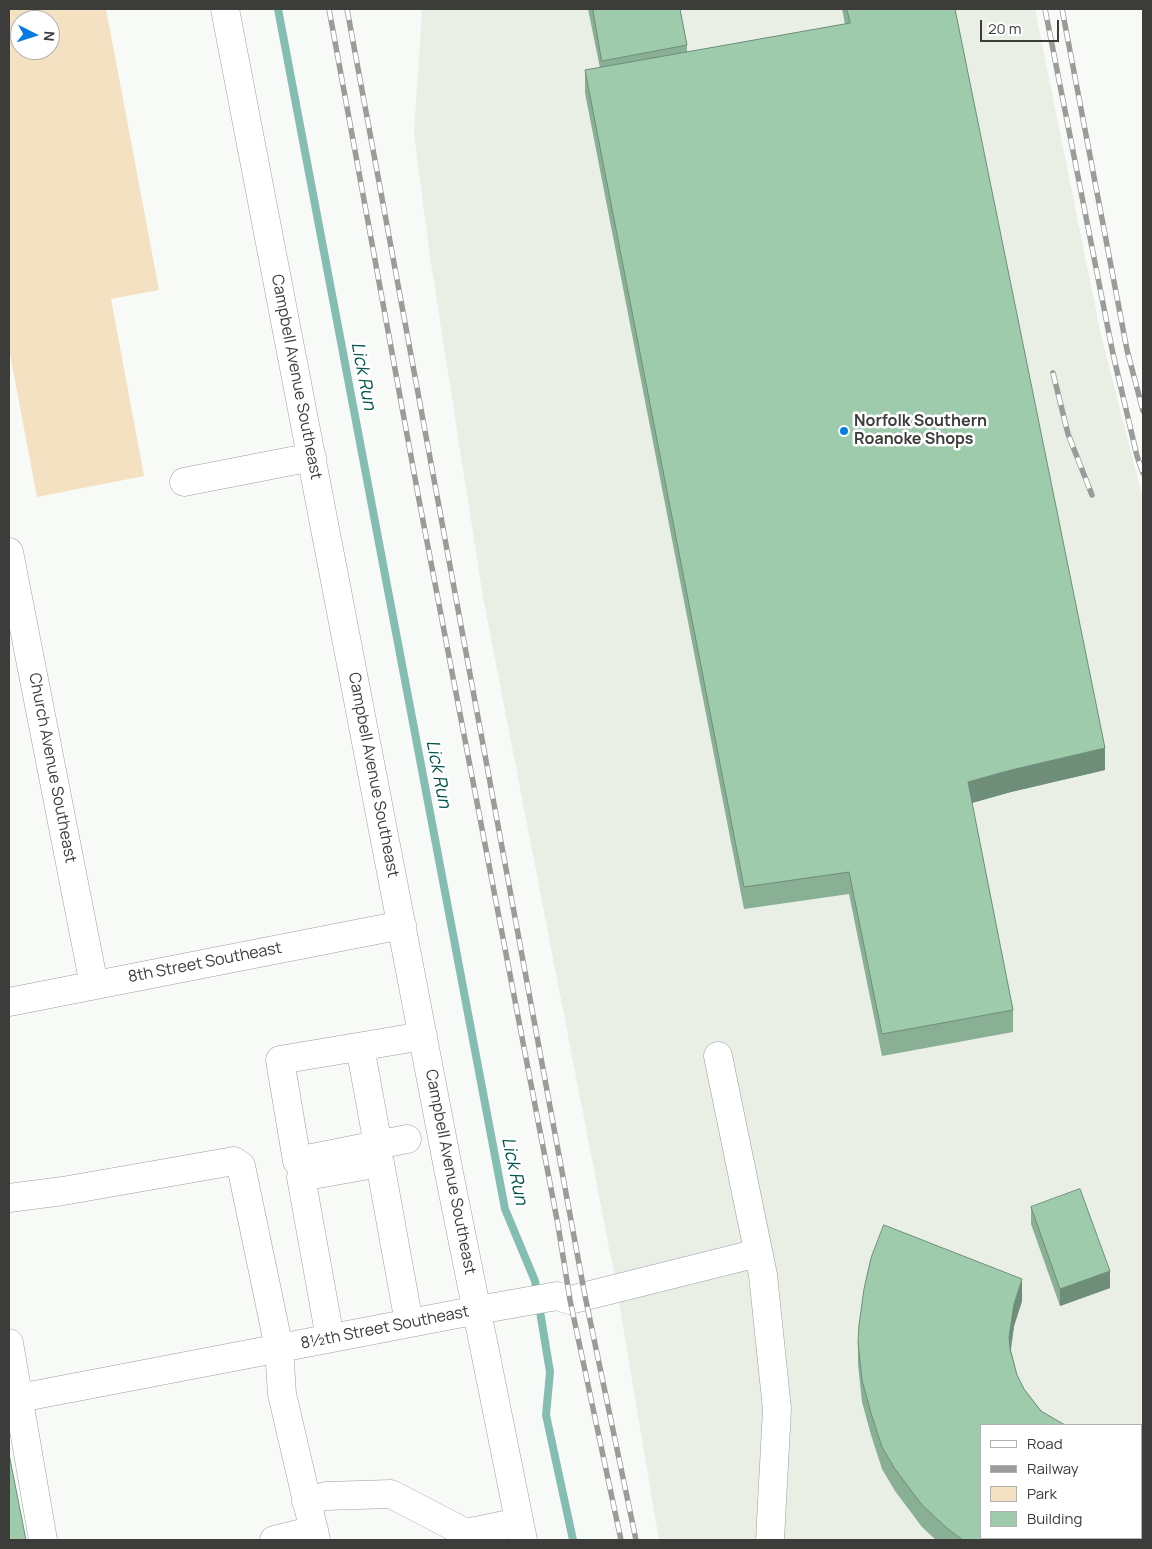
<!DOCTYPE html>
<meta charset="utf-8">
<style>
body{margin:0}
#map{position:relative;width:1152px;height:1549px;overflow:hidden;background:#f8faf7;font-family:Manrope,sans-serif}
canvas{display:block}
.frame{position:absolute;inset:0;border:10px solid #3c3c3b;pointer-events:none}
.legend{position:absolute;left:980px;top:1424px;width:162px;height:115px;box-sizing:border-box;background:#fff;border:1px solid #b1b1b1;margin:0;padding:6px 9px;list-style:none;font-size:15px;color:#3c3c3b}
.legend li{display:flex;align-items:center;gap:10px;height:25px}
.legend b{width:25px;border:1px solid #b1b1b1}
.north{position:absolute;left:10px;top:10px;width:50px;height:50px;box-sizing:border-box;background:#fff;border:1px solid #b1b1b1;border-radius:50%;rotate:95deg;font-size:14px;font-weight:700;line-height:20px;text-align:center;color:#3c3c3b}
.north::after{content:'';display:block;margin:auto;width:18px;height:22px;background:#067ce3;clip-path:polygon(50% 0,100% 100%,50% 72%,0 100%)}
.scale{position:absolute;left:980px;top:20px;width:79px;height:22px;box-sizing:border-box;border:2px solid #3c3c3b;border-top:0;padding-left:6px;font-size:15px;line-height:18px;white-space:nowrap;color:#3c3c3b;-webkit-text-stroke:4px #fff;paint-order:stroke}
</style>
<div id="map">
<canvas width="1152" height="1549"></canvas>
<div class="frame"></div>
<ul class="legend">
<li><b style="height:6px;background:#fff"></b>Road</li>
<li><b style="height:6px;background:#9b9c9a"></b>Railway</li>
<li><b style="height:14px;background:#f4e1c2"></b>Park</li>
<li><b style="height:14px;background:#9fcbad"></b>Building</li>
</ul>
<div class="north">N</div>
<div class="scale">20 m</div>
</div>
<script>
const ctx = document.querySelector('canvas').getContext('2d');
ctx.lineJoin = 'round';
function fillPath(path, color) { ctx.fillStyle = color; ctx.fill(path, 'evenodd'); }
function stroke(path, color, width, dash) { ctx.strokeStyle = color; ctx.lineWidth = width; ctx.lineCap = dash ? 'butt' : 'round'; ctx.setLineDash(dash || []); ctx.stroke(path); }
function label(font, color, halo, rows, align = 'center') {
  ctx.font = font + ' Manrope,sans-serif'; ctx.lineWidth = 5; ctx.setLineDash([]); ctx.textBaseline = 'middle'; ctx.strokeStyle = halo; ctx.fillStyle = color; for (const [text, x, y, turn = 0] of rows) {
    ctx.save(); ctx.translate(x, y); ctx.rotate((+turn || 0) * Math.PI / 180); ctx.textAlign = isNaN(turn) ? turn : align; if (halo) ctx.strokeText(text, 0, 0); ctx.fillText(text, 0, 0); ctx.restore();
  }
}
const built = new Path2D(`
 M422 9H1035L1101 335 1143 499V1540H659L614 1273 483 597 430 257 414 134ZM981 1425H1141V1538H981Z`);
const green = new Path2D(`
 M9 9H106L159 290 111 299 144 476 37 497 9 349ZM20 20H50V50H20Z`);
const stream = new Path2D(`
 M278 9 505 1209 535 1281 550 1372 546 1415 573 1540`);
const minor = new Path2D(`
 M225 9 449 1173 523 1540
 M184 482 312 457
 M9 552 94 985
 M9 1002 402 925
 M360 1047 378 1145
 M718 1056 763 1275 777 1409 770 1540
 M407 1139 297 1161 280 1060 423 1036
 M9 1198 63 1191 234 1161 241 1166 279 1348 282 1394 316 1540
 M330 1338 301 1177 380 1163 409 1323
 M9 1343 43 1540
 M9 1400 478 1310 557 1296 570 1300 758 1253
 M306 1501 326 1496 391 1494 466 1533 519 1522
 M274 1540 314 1530`);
const rail = new Path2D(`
 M329 9 419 500 558 1225 570 1300 621 1540
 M347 9 585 1296 636 1540
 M1045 9 1113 354 1137 456 1143 473
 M1062 9 1127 350 1143 411
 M1053 373 1068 434 1092 495`);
const wall = new Path2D(`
 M588 9H680L687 45V52L845 24 842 9H955L1105 770 1011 792 972 803 1013 1010V1032L882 1056 849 894 744 909 585 93V70L600 68Z
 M1031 1207 1110 1288 1060 1306 1031 1224Z
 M1022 1301 1014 1326 1011 1350 1017 1375 1024 1389 1143 1540H936L922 1527 895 1491 882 1469 871 1435 862 1402 858 1364V1342Z`);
const shadedWall = new Path2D(`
 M1105 748V770L1011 792 968 804V782L1011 770Z
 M1110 1271V1288L1060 1306V1289Z
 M1022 1279V1301L1014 1326 1009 1359V1337L1014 1304Z`);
const building = new Path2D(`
 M593 9H680L687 45 602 61Z
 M847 9H955L1105 748 1011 770 968 782 1013 1010 882 1034 849 872 744 887 585 70 850 23Z
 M1080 1189 1110 1271 1060 1289 1031 1207Z
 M884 1225 1022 1279 1014 1304 1009 1337 1010 1349 1017 1375 1024 1389 1041 1411 1065 1425H981V1538H1141V1431L1143 1430V1540H963L948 1529 922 1505 895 1469 882 1447 871 1413 862 1380 858 1342 859 1325 864 1289 871 1258Z
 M9 1454 26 1540H9Z`);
const markers = [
 [844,431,5,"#067ce3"]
];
const streetNames = [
 ["Campbell Avenue Southeast",296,377,79],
 ["Church Avenue Southeast",52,768,79],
 ["Campbell Avenue Southeast",373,775,79],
 ["8th Street Southeast",205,963,-11],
 ["Campbell Avenue Southeast",450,1172,79],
 ["8½th Street Southeast",385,1328,-11]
];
const poiNames = [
 ["Norfolk Southern",854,422],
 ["Roanoke Shops",854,440]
];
const waterNames = [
 ["Lick Run",363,376,79],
 ["Lick Run",438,774,79],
 ["Lick Run",514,1171,78]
];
fillPath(built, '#e9efe5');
fillPath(green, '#f4e1c2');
stroke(stream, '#84beb1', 8);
stroke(minor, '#9d9e9c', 29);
stroke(minor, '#fff', 28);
stroke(rail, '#9b9c9a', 5.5);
stroke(rail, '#fff', 4, [11]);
fillPath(wall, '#89af95');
fillPath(shadedWall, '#6f8e79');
fillPath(building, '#9fcbad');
stroke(building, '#6f8e79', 1);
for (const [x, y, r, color] of markers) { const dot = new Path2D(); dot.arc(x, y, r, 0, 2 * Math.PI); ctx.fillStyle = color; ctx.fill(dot); stroke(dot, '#fff', 2); }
label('16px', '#3c3c3b', '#fff', streetNames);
label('bold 16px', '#3c3c3b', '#fff', poiNames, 'left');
label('italic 18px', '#00564a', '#fff', waterNames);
</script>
